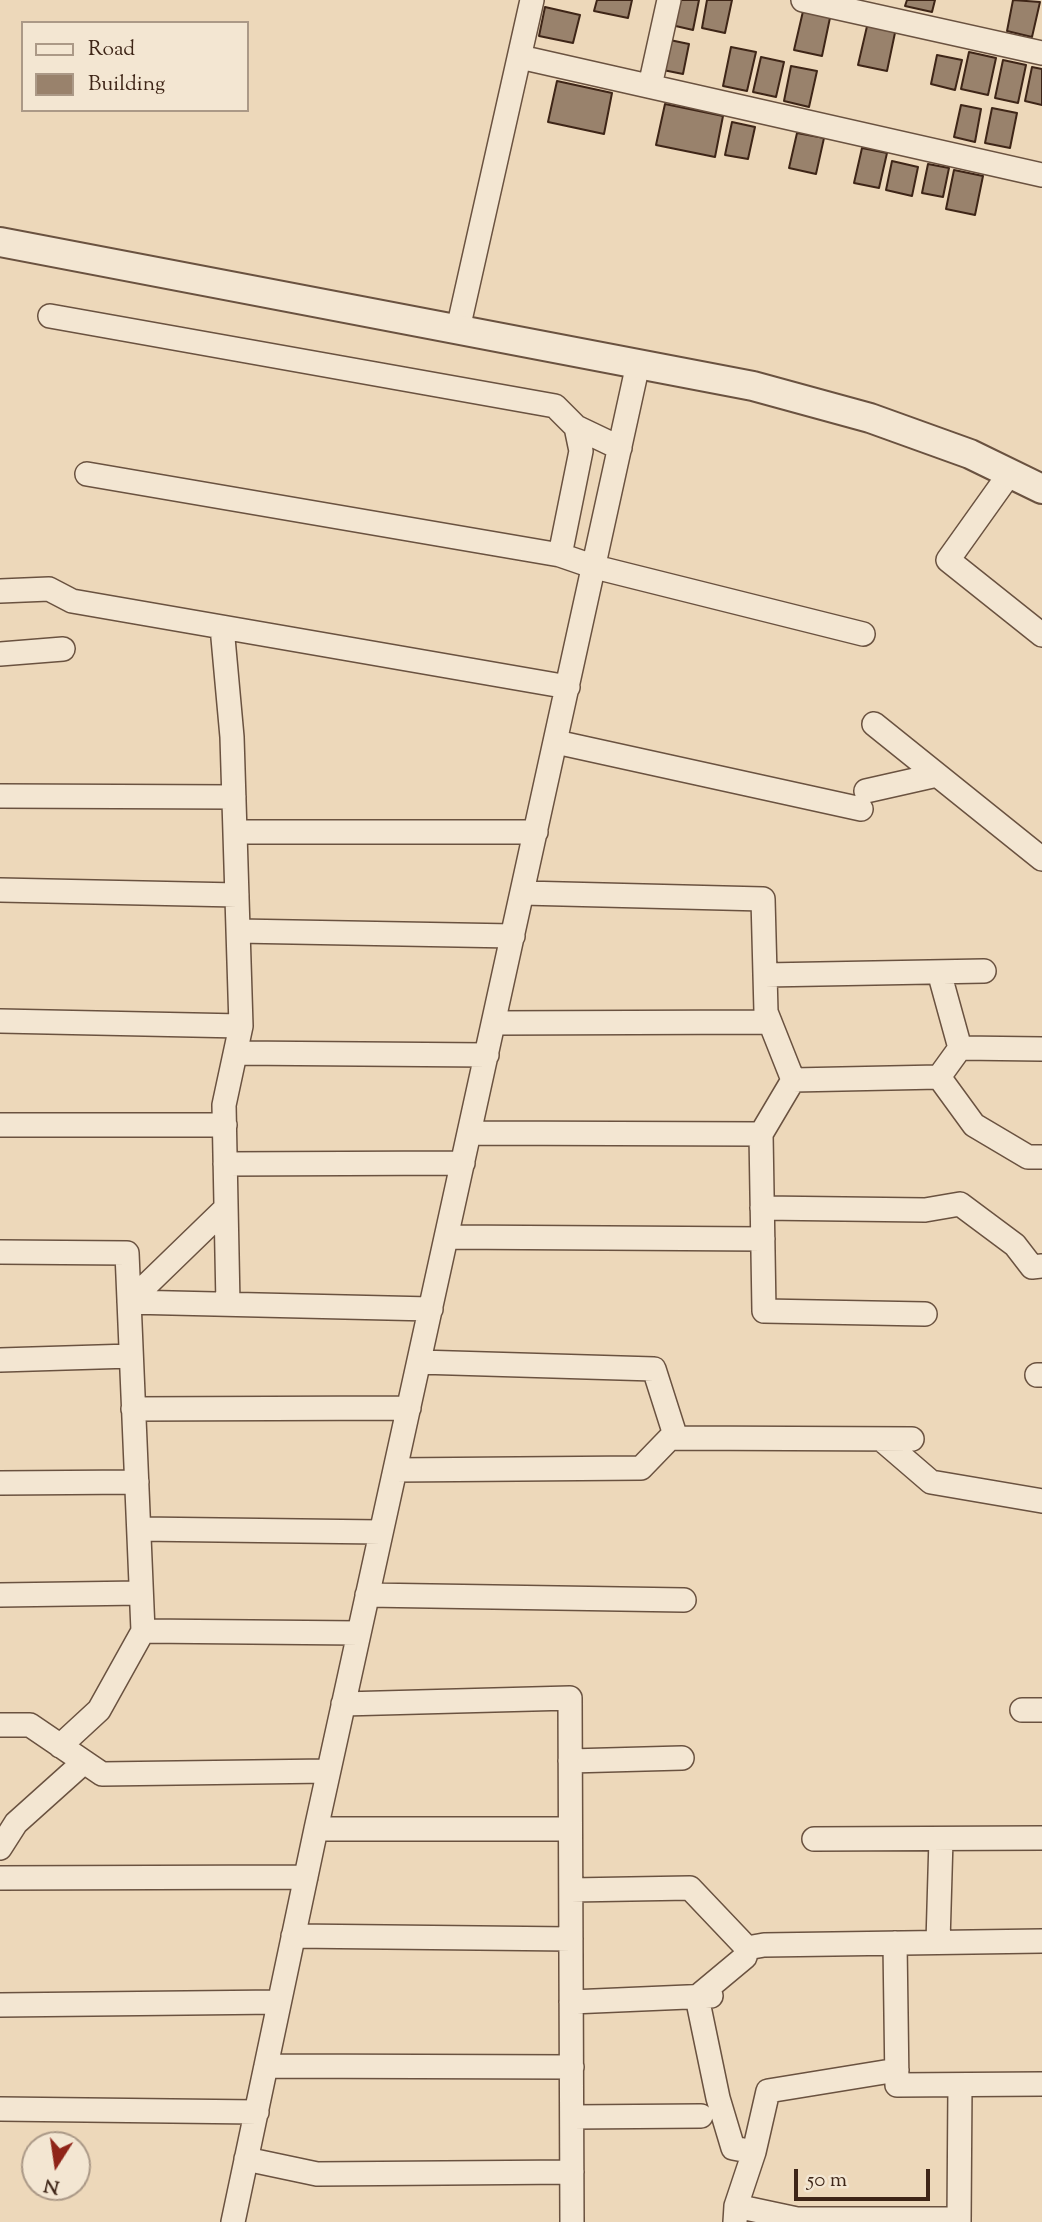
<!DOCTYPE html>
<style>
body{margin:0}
#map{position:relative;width:1042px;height:2222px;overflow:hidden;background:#edd8ba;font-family:"Sorts Mill Goudy",serif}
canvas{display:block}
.legend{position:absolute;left:21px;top:21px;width:228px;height:91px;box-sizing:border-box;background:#f3e6d2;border:2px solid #ab9987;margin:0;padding:9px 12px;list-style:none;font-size:21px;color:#3e2517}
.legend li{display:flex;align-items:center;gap:14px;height:35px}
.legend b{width:35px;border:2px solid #ab9987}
.north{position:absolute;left:21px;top:2131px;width:70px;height:70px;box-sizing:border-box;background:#f3e6d2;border:2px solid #ab9987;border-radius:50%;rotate:192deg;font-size:19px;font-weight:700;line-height:28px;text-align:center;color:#3e2517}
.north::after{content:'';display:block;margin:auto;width:24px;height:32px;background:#8f2418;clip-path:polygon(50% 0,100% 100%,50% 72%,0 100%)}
.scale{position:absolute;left:794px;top:2169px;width:136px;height:32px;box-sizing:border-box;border:4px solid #3e2517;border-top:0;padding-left:9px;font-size:21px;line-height:24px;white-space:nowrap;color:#3e2517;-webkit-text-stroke:5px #f3e6d2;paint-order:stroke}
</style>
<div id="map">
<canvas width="1042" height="2222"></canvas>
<ul class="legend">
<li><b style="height:9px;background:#f3e6d2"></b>Road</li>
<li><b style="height:19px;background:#99826c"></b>Building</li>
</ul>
<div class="north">N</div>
<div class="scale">50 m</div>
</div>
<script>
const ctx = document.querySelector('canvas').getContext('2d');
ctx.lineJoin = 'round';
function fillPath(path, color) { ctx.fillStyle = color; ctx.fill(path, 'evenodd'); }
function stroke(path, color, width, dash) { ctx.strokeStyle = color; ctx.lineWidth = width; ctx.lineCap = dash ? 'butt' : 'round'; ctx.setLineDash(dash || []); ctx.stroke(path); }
const building = new Path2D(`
 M597 0H632L628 18 594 11Z
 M672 0H699L693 30 667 24Z
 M707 0H732L725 33 702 28Z
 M907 0H935L932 12 905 6Z
 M1013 0 1040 2 1032 37 1007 31Z
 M545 7 580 15 573 43 539 36Z
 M804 7 831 13 822 56 794 50Z
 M868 22 896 28 887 71 858 65Z
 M665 39 689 44 683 74 658 69Z
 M731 47 756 52 747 91 723 86Z
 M969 52 996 58 988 95 961 89Z
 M937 55 962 60 955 90 931 84Z
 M761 57 784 62 776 97 753 92Z
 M1003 60 1026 65 1018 103 995 98Z
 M791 66 817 71 809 107 784 101Z
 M1032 67 1042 69V105L1025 101Z
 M557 81 612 93 604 134 548 122Z
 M665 104 723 116 715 157 656 145Z
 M961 105 981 109 975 142 954 137Z
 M992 108 1017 113 1010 148 985 143Z
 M732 122 755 127 748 159 725 155Z
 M797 133 824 138 816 174 789 168Z
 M862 148 887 153 879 188 854 183Z
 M892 161 918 167 912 196 886 190Z
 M928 164 949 168 943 197 922 193Z
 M954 170 983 176 975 215 946 209Z`);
const minor = new Path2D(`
 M803 0 1042 53
 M520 57 1042 175
 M650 86 669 0
 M50 316 555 406 576 427 581 451 560 555
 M458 329 532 0
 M576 427 620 448
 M1010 473 948 560 1042 635
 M87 474 560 555 595 567 863 634
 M0 591 49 589 72 601 568 687
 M222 627 232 737 241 1026 224 1105 228 1304
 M0 654 63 649
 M874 724 1042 859
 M556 742 861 809
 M866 791 937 775
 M0 796 234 797
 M236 832H536
 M0 890 237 895
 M523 893 763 899 766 1012 793 1080 761 1134 764 1311 925 1314
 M238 931 513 936
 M939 972 960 1048
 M765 975 984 971
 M0 1021 241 1026
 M494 1023 770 1022
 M960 1048 939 1077 974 1125 1028 1157H1042
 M960 1048 1042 1049
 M236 1053 487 1055
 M793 1080 939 1077
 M0 1125H225
 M470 1133 761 1134
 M225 1164 463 1163
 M762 1208 925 1210 960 1204 1015 1245 1032 1267 1042 1266
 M447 1237 763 1239
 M0 1252 127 1253 143 1631 99 1710 60 1746
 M129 1302 431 1309
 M129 1302 226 1208
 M0 1360 131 1356
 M419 1362 654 1369 676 1438
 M1037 1375H1042
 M133 1409 409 1408
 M881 1439 931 1482 1042 1501
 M395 1470 641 1468 670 1438 912 1439
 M0 1483 137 1482
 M139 1529 381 1532
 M0 1595 141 1593
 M367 1595 684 1600
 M143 1631 359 1633
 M343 1704 570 1698 572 2222
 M1022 1710H1042
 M0 1725H30L102 1774 328 1771
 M570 1761 682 1758
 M316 1829H570
 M814 1839 1042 1838
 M0 1848 16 1823 84 1762
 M0 1878 306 1877
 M571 1890 690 1888 747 1948
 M293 1936 571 1939
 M938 1942 941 1839
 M895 1943 897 2085 1042 2084
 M747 1948 764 1945 1042 1941
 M747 1948 745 1957 697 1997 718 2098 733 2148 754 2152
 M571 2002 711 1996
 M0 2005 279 2002
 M266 2066 572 2067
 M0 2109 257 2112
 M572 2117 701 2116
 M246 2159 317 2174 572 2172
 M736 2206 797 2219H959
 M233 2222 316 1829 638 364
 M735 2222 736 2206 754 2152 768 2091 897 2070
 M959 2222 960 2085`);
const tertiary = new Path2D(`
 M0 242 753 386 870 418 970 454 1042 489`);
fillPath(building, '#99826c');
stroke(building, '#3e2517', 2);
stroke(minor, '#6a5240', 26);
stroke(tertiary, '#6a5240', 32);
stroke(minor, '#f3e6d2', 23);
stroke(tertiary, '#f3e6d2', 28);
</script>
